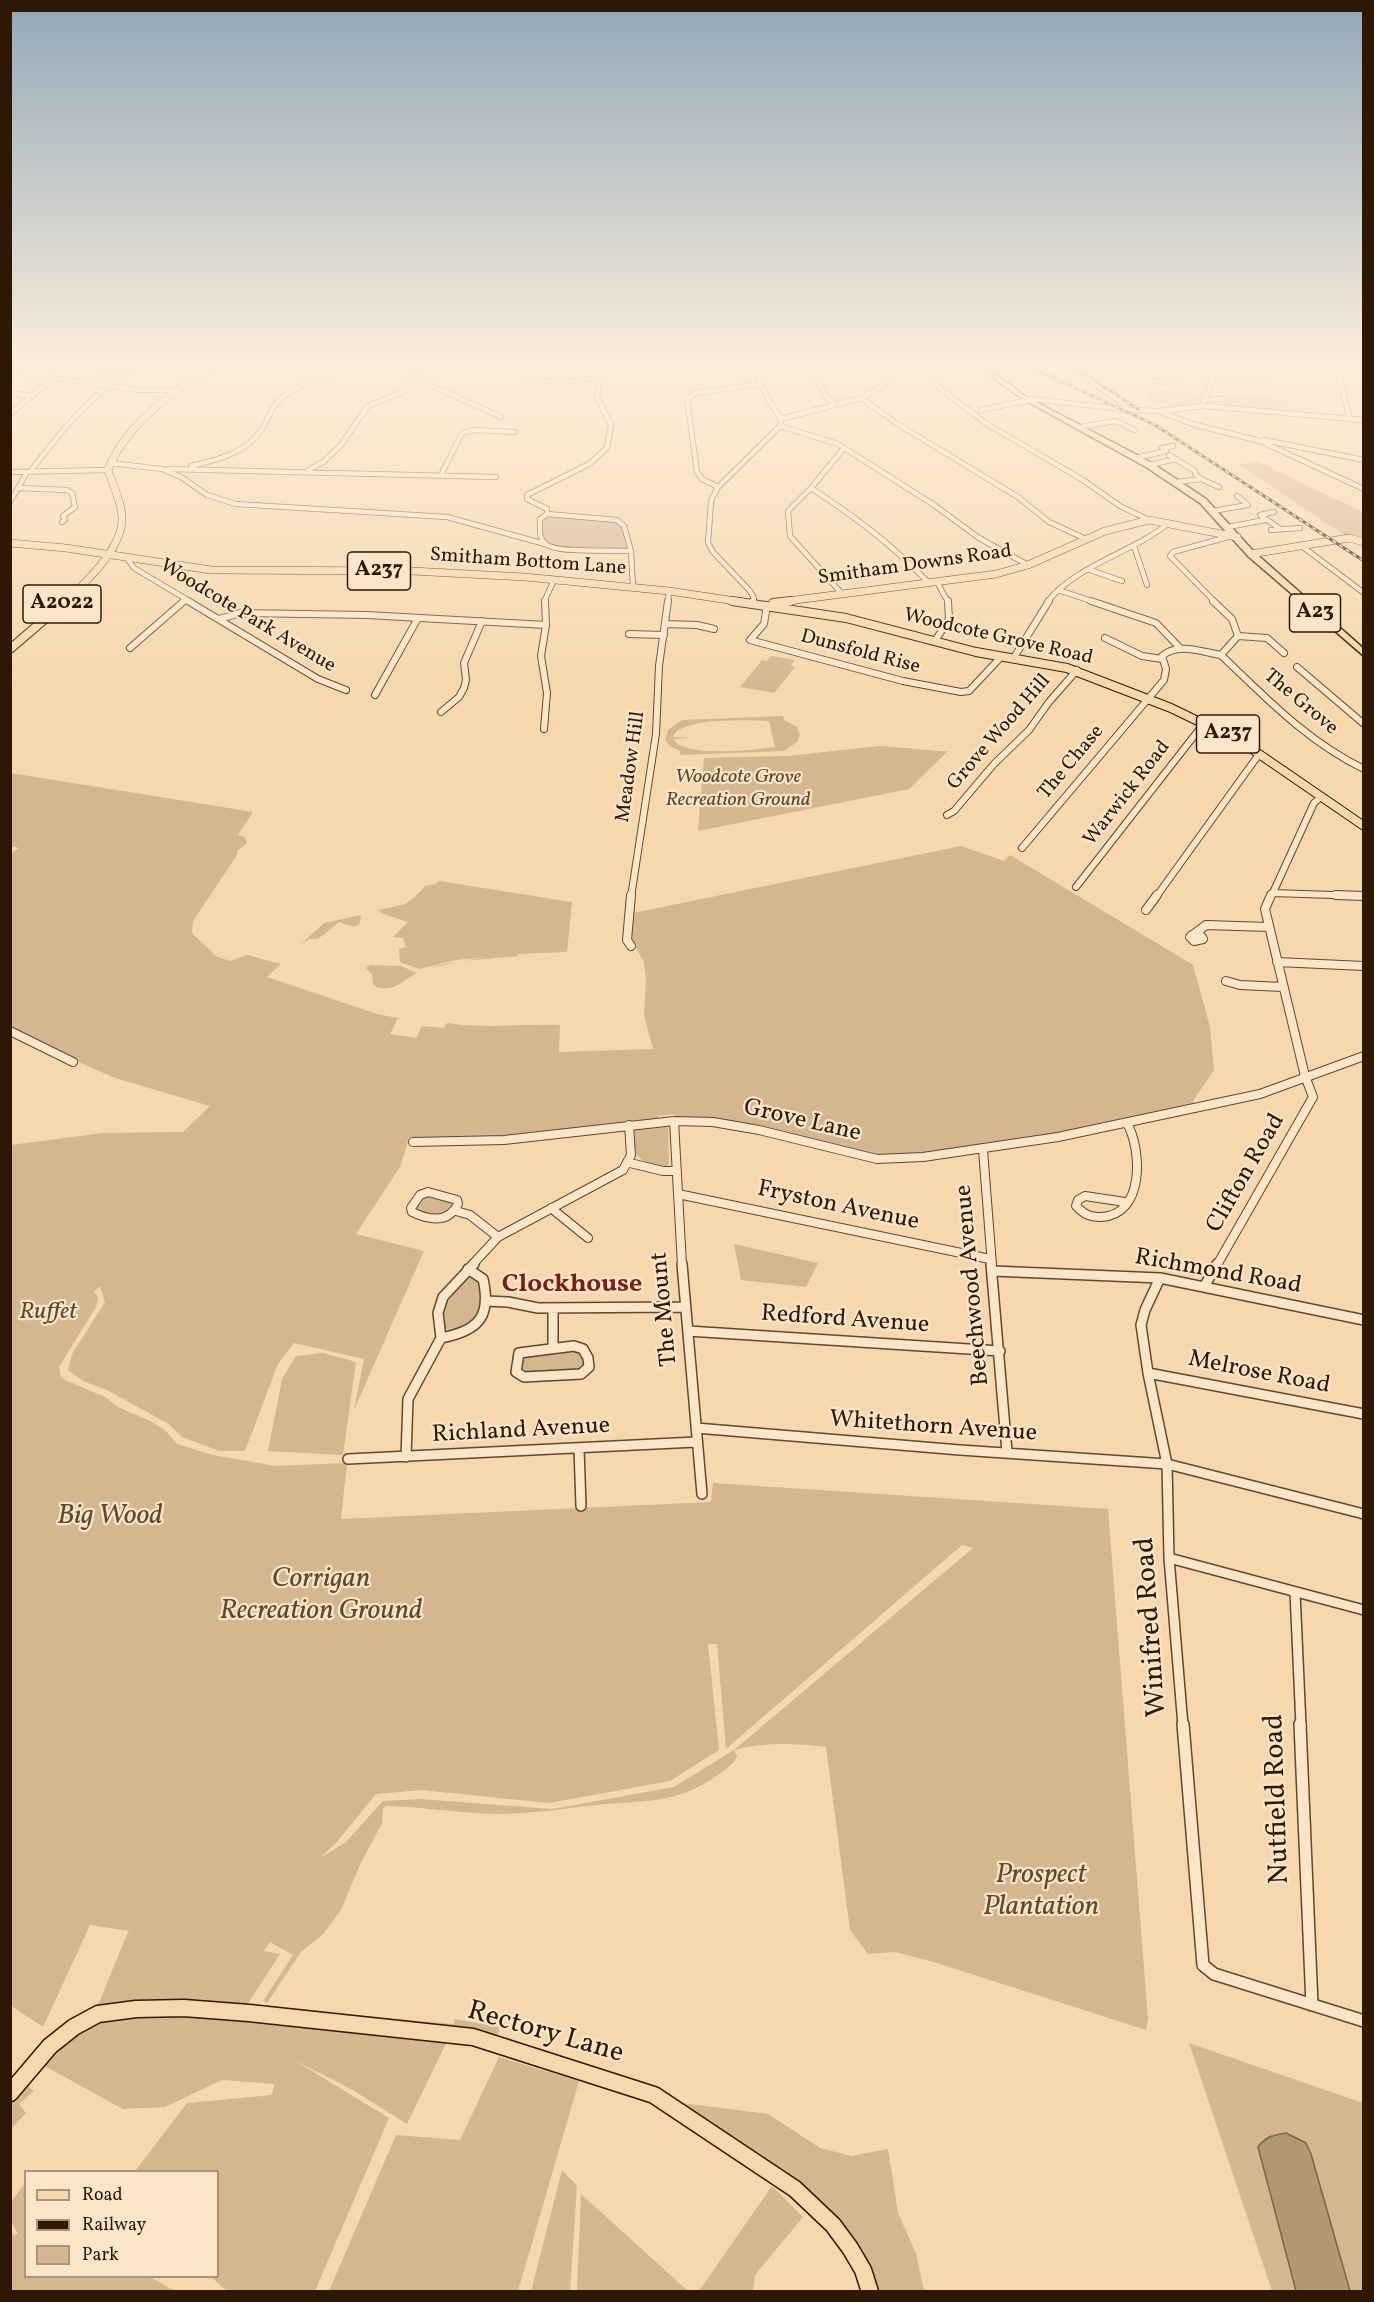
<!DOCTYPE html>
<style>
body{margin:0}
#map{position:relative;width:1374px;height:2302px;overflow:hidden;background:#f6d8ac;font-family:Vollkorn,serif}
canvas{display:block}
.frame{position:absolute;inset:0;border:12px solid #2e1804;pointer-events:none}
.legend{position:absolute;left:24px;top:2170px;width:195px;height:108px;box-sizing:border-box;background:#f9e6c9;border:2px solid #a8947a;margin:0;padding:8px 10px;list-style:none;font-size:18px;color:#2e1804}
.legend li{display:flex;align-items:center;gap:12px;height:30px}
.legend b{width:30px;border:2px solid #a8947a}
</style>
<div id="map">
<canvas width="1374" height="2302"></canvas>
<div class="frame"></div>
<ul class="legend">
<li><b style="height:8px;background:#f6d8ac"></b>Road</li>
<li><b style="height:8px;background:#2e1804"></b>Railway</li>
<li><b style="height:16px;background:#d4b78f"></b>Park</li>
</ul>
</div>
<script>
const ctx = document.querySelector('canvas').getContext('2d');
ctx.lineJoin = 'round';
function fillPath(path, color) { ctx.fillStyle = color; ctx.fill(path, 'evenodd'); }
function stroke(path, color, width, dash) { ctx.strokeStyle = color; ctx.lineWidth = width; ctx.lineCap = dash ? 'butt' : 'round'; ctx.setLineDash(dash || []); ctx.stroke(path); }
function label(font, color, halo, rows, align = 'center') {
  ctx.font = font + ' Vollkorn,serif'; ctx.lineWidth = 4.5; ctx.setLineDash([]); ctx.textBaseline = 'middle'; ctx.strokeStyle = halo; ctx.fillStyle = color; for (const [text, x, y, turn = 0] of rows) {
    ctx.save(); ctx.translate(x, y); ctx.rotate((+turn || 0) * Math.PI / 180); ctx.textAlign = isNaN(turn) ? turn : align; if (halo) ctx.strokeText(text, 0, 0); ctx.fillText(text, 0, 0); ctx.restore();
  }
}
const green = new Path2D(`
 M78 366H135L113 377 72 369Z
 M1153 390 1203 394 1198 398 1200 399 1199 402 1169 408 1166 404 1153 403 1143 392Z
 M1229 395 1289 401 1286 412 1222 406Z
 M1256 461 1363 512V539L1359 536 1344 535 1240 465Z
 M552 515 616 520 621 525 627 548C615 552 557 551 547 543 541 537 542 527 543 520Z
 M771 656 795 660 791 665 795 667 774 693 740 687 762 660 767 661Z
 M783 716 784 720 797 727 800 735 797 742 784 751 680 755V751L670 746 665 740 668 730 682 720ZM769 721 775 747C753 750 685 758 673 739L693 738 673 737C679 717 750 720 769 721Z
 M880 746 952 752H947L909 789 698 831 704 758 787 756Z
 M11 773 253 812 238 835 245 837 247 843 237 851V855L193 921 192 933 216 956 224 959 230 961 247 955 281 964 267 977 377 1014 398 1018 390 1034 416 1038 422 1026 444 1028 447 1023C486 1029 521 1024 560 1025L559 1052 653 1049 644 1016 646 980 644 962 631 939 633 913 961 846 1004 861 1010 855 1193 965 1210 1027 1214 1070 1193 1101 1194 1103 1080 1132 981 1147 884 1157 676 1118 674 1114 658 1116V1119L503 1137 409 1138 400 1167 356 1234 424 1251 354 1410 364 1359 294 1343 278 1364 245 1451H219L182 1437 169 1424 107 1390 83 1381 68 1370 72 1354 105 1302 100 1286 94 1292 98 1297 96 1307 59 1367 61 1377 65 1380 105 1397 118 1407 150 1421 165 1430 177 1444 212 1455 276 1466 347 1463 341 1519 711 1502 713 1483 1108 1509 1148 2019 1146 2030 937 1963 895 1952 868 1954 850 1930 826 1747C796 1743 764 1742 734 1750L737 1756C733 1765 726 1769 718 1775 676 1805 643 1800 596 1805 562 1809 529 1814 495 1814 459 1813 423 1807 386 1806L383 1809 382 1823 359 1867 341 1910 323 1934 301 1952 267 2003 263 2001 293 1955 270 1942 264 1951 280 1954 247 2005 454 2024 455 2019 499 2027 498 2039 453 2029 407 2124 351 2089 294 2060 389 2118 315 2291H227L211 2277 218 2276V2172L136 2170 187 2103 272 2095 276 2076 274 2084 222 2080 165 2107 123 2109 39 2063 96 2010 128 1932 130 1931 90 1925 43 2027 10 2005 11 1145 103 1133 183 1132 210 1106 115 1078 42 1046 11 1029 10 854 19 848 11 846ZM962 1545 973 1548 734 1750 674 1787 552 1809 420 1799 383 1801 346 1842 320 1858 336 1843 376 1794 421 1790 549 1803 670 1781 719 1750 708 1644H717L726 1749Z
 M439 881 572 902 567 952 517 954 519 956 461 961 422 970 444 964 487 957 456 960 419 969 400 962 399 949 406 947 403 938 393 937 408 922 381 913 379 910 405 904 415 897 425 886 435 884Z
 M361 915 360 923 355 927 339 922 318 939H310L301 944 324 923Z
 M370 965 401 966 417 973C402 981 391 995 373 985L372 974 366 968Z
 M668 1125 669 1165C662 1168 657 1167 650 1164 631 1156 635 1147 634 1128Z
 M425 1194 452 1199 456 1204 448 1216 417 1213 413 1209Z
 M734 1244 818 1263 806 1287 741 1280Z
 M469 1277 476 1278 481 1285C482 1317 479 1320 451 1332L445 1328C441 1309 449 1284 469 1277Z
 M580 1349 586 1365 579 1372 522 1373 518 1364 519 1356Z
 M323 1353 356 1362 343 1455 268 1451 282 1379 296 1356Z
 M1189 2043 1363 2103V2291H1350L1311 2154 1306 2143 1286 2133 1258 2147 1296 2291H1272Z
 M499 2057 579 2081 518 2291H329L396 2135 460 2140Z
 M23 2082 34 2091 19 2104 26 2113 11 2129V2103Z
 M674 2102 768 2114 820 2148 851 2156 888 2149 898 2213 916 2253 924 2291H877L846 2228 786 2175Z
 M562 2170 577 2186 570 2291H531Z
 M25 2183 26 2276 150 2277 175 2291H11V2235L18 2234 11 2221V2202Z
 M772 2186 803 2217 755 2275 753 2291H699Z
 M581 2194 688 2291H577Z`);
const water = new Path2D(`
 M1286 2133 1306 2143 1311 2154 1350 2291H1296L1258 2147C1266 2136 1274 2135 1286 2133Z`);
const minorFar4 = new Path2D(`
 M19 366 53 368
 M496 366 541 380 559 382 601 378
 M680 366 690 368 705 366
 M923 366 939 388 987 424 1083 480 1120 506 1149 520
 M1064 366 1082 375 1125 405 1127 409
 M1114 366 1146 372 1193 370 1214 377
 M1336 366 1350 419
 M825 367 837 366
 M1276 369 1296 372
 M14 372 138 390H179
 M399 373 421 372 441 366
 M57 375 73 366
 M407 378H415L501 417
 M1156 381 1177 383
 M818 382 827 398 835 404
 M10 393 33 396
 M861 398 896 423 1018 497 1049 522 1086 539
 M1205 400 1223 399
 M1204 406 1203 403 1214 377 1231 373 1266 376 1276 369 1255 366
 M981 410 1033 399 1131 410 1159 411 1204 406 1364 420
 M1163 413 1196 425 1260 441 1364 489
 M10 414 54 377
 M781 419 861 398 878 389 904 366
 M780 426 838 444 934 505 979 538 1028 565
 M1081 427 1115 421 1135 430
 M1264 440 1364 460
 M1169 455 1195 471
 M1136 458 1166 451 1162 448 1173 446
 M110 463 162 469 181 477 207 495 236 504 447 517 545 544
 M1149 465 1176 459
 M191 466C217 460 247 453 262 429 269 418 271 406 282 398 301 383 327 378 348 366
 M168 469 496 477
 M307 471 323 462 341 445 368 406 405 391 411 381 399 373 377 366
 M10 472 108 470
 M30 472C61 431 93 391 139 366
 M441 475 462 433 475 430 514 432
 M1201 479 1219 487
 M1177 482 1201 479 1195 474
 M718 487 702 479 697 472 687 399 695 393 762 384
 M18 488 67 490 72 493 75 507 63 516 65 520 62 522
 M811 488C858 519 890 543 929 583
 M10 502 27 472
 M1213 511 1248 505 1237 496
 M1274 512 1260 515 1279 528
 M547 514V509L527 499V495L589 464 607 448 611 425 597 397 602 366
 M547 514 617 520 624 526 631 551C614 550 559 553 547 545 538 539 540 528 540 519Z
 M1228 527 1265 520
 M1271 530 1300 528
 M1134 546 1147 585
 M1303 547 1364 593
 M631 551 633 587
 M126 557 134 568 191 602
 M1090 570 1122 581
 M937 582 948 602
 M1058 590 1095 602
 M843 595 790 536 788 511 811 488 844 448
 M182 602 186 599
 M544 602 554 580
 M668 602 669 591
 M752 602 754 598 750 591 713 552 708 543 711 501 718 487 780 426 781 419 769 401 753 366
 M1047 602C1078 564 1132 553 1169 523
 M1215 602 1170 556 1173 552 1228 537`);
const minorFar3 = new Path2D(`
 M188 601 318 679 346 690
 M1091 601 1156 623 1180 648
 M1213 601 1232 619 1238 636 1221 655
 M752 603 753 601
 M767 605 764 624 750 640 903 681 961 692 969 691 1001 657
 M219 619 241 613 367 615 546 625
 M666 624 697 625 714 629
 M629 634 664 635
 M1238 636 1267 638 1284 653
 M1105 638 1142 656 1162 659
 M935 641 949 619 948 601
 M130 648 184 601
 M1221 655C1266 698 1308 742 1364 769
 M1013 659 1049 601
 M1297 667 1364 724
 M375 695 418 618
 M441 712 459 697 464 688 466 680 464 663 482 621
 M544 729 547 693 541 656 546 625 545 601
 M947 815 954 811 994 764 1029 730 1049 702 1077 670
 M1022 848 1164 680 1166 669 1162 656C1178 642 1202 652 1221 655
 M1076 887 1205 722
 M1272 893 1364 896
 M631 897 656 734 659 666 668 601
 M1156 897 1257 757 1261 755
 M1271 897 1314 803 1320 798`);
const minorFar2 = new Path2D(`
 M1336 895 1364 896
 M1146 910 1157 895
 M1194 934 1206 925 1269 927
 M1192 935 1201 936 1203 939 1194 941 1190 937Z
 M631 946 627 940 631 895
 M1277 962 1364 966
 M1226 981 1240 985 1283 987
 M10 1031 73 1062
 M674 1121 682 1265
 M413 1142 504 1140 674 1121 713 1122 759 1130 877 1159 923 1157 1058 1137 1260 1094 1364 1056
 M983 1150 992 1265
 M630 1163 663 1171H676
 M428 1192 457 1200 458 1204C448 1224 429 1220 412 1212L411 1208 420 1195Z
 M678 1194 990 1259
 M1125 1202 1085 1196 1078 1200 1076 1206C1084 1214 1089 1217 1101 1217 1145 1215 1142 1150 1127 1123
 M551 1208 588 1238
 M456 1211 470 1215 498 1237
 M472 1265 498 1237 623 1170 631 1155 629 1125
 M1217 1265 1313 1097 1305 1076 1265 909 1271 895`);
const minorFar1 = new Path2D(`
 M682 1264 702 1494
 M991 1264 1007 1452
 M993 1271 1160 1278 1364 1320
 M1160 1278 1145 1310 1141 1325 1148 1373 1167 1464 1169 1558 1183 1726
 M1204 1287 1217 1264
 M486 1301 508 1302 538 1308 684 1307
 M553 1308V1348
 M688 1331 1000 1351
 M441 1338 438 1313 443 1297 474 1264
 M574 1346 583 1349 588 1358 589 1367 581 1374 524 1377 516 1372 519 1353Z
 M1148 1373 1364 1414
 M696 1428 960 1450 1167 1464 1364 1514
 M579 1449 581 1506
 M406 1457 408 1399 441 1338C477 1331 492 1318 483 1279L468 1269
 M348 1459 696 1442
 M1169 1558 1364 1610
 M1295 1592 1301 1726`);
const minor = new Path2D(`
 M1183 1724 1203 1965 1214 1974 1364 2021
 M1300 1724 1312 2005`);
const majorFar2 = new Path2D(`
 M10 543 66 548 211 570 412 571 525 577 669 591 742 602
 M1251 554 1349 538 1364 542
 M65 602C85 583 122 549 122 519 122 502 113 486 108 470 126 424 180 381 226 366
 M780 602 996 574 1028 565 1105 531 1149 520 1237 537`);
const majorFar1 = new Path2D(`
 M732 601 846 618 976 652 1067 668 1171 708 1243 743 1364 826
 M773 603 791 601
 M10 649 66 601`);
const major = new Path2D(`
 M10 2093 50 2046 74 2027 98 2014 136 2009 184 2008 249 2013 473 2037 654 2095 795 2189 833 2225 850 2248 863 2270 870 2292`);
const highway = new Path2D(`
 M977 366H984L1025 396 1152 463 1206 499 1254 552 1364 649V656L1248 556 1200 503 1146 467 1021 398Z`);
const rail = new Path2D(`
 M1028 366 1155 425 1364 561
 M1073 366 1138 409`);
const farStreetnames = [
 ["Smitham Bottom Lane",528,563,4],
 ["Smitham Downs Road",915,566,-8],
 ["Woodcote Park Avenue",247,617,31],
 ["Woodcote Grove Road",998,638,13],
 ["Dunsfold Rise",860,653,15],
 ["The Grove",1300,703,40],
 ["Grove Wood Hill",1000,733,-49],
 ["The Chase",1072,763,-50],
 ["Meadow Hill",632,767,-82],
 ["Warwick Road",1128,794,-52]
];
const farParknames = [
 ["Woodcote Grove",738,778],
 ["Recreation Ground",738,801]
];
const shields = [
 [379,571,63],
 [62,604,78],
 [1315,613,51],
 [1228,734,63]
];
const shieldNames = [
 ["A237",379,571],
 ["A2022",62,604],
 ["A23",1315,613],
 ["A237",1228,734]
];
const streetNames = [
 ["Grove Lane",802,1122,13],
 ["Clifton Road",1247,1174,-60],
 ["Fryston Avenue",838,1207,12],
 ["Richmond Road",1218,1273,10],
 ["Beechwood Avenue",974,1285,-95],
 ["The Mount",666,1309,-95],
 ["Redford Avenue",845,1321,4],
 ["Melrose Road",1259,1374,11],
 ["Whitethorn Avenue",933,1428,4],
 ["Richland Avenue",521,1432,-3]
];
const parkNames = [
 ["Ruffet",48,1314]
];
const neighbourhoodNames = [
 ["Clockhouse",572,1286]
];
const nearParknames = [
 ["Big Wood",110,1518],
 ["Corrigan",321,1581],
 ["Recreation Ground",321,1613],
 ["Prospect",1041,1877],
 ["Plantation",1041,1909]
];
const nearStreetnames = [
 ["Winifred Road",1153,1627,-94],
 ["Nutfield Road",1279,1799,-92],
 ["Rectory Lane",545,2034,16]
];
fillPath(green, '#d4b78f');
fillPath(water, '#b29773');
stroke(water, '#7d6447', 1.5);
stroke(minorFar4, '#60482e', 6);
stroke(minorFar3, '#60482e', 8);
stroke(minorFar2, '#60482e', 10);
stroke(minorFar1, '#60482e', 12);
stroke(minor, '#60482e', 14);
stroke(majorFar2, '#2e1804', 8);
stroke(majorFar1, '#2e1804', 10);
stroke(major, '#2e1804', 19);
stroke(highway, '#2e1804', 3);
stroke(minorFar4, '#f9e6c9', 4.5);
stroke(minorFar3, '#f9e6c9', 6);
stroke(minorFar2, '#f9e6c9', 8);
stroke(minorFar1, '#f9e6c9', 9);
stroke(minor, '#f9e6c9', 11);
stroke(majorFar2, '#f6d8ac', 7);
stroke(majorFar1, '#f6d8ac', 8);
stroke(major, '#f6d8ac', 16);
fillPath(highway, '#f6d8ac');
stroke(rail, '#2e1804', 3);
stroke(rail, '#f9e6c9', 1.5, [4]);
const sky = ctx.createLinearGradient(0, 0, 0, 688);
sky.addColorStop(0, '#92a8b9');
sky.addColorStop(0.53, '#fbedda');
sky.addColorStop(1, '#fbedda00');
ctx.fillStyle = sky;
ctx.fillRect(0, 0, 1374, 688);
label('20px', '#2e1804', '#f9e6c9', farStreetnames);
label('italic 20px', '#60482e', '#f9e6c9', farParknames);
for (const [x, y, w] of shields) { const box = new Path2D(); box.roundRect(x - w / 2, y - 19, w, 38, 4.5); ctx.fillStyle = '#f9e6c9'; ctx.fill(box); stroke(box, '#2e1804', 1.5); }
label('bold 22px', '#2e1804', null, shieldNames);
label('24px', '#2e1804', '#f9e6c9', streetNames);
label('italic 24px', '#60482e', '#f9e6c9', parkNames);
label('bold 26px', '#7a1f14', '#f9e6c9', neighbourhoodNames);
label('italic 28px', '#60482e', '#f9e6c9', nearParknames);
label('28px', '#2e1804', '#f9e6c9', nearStreetnames);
</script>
